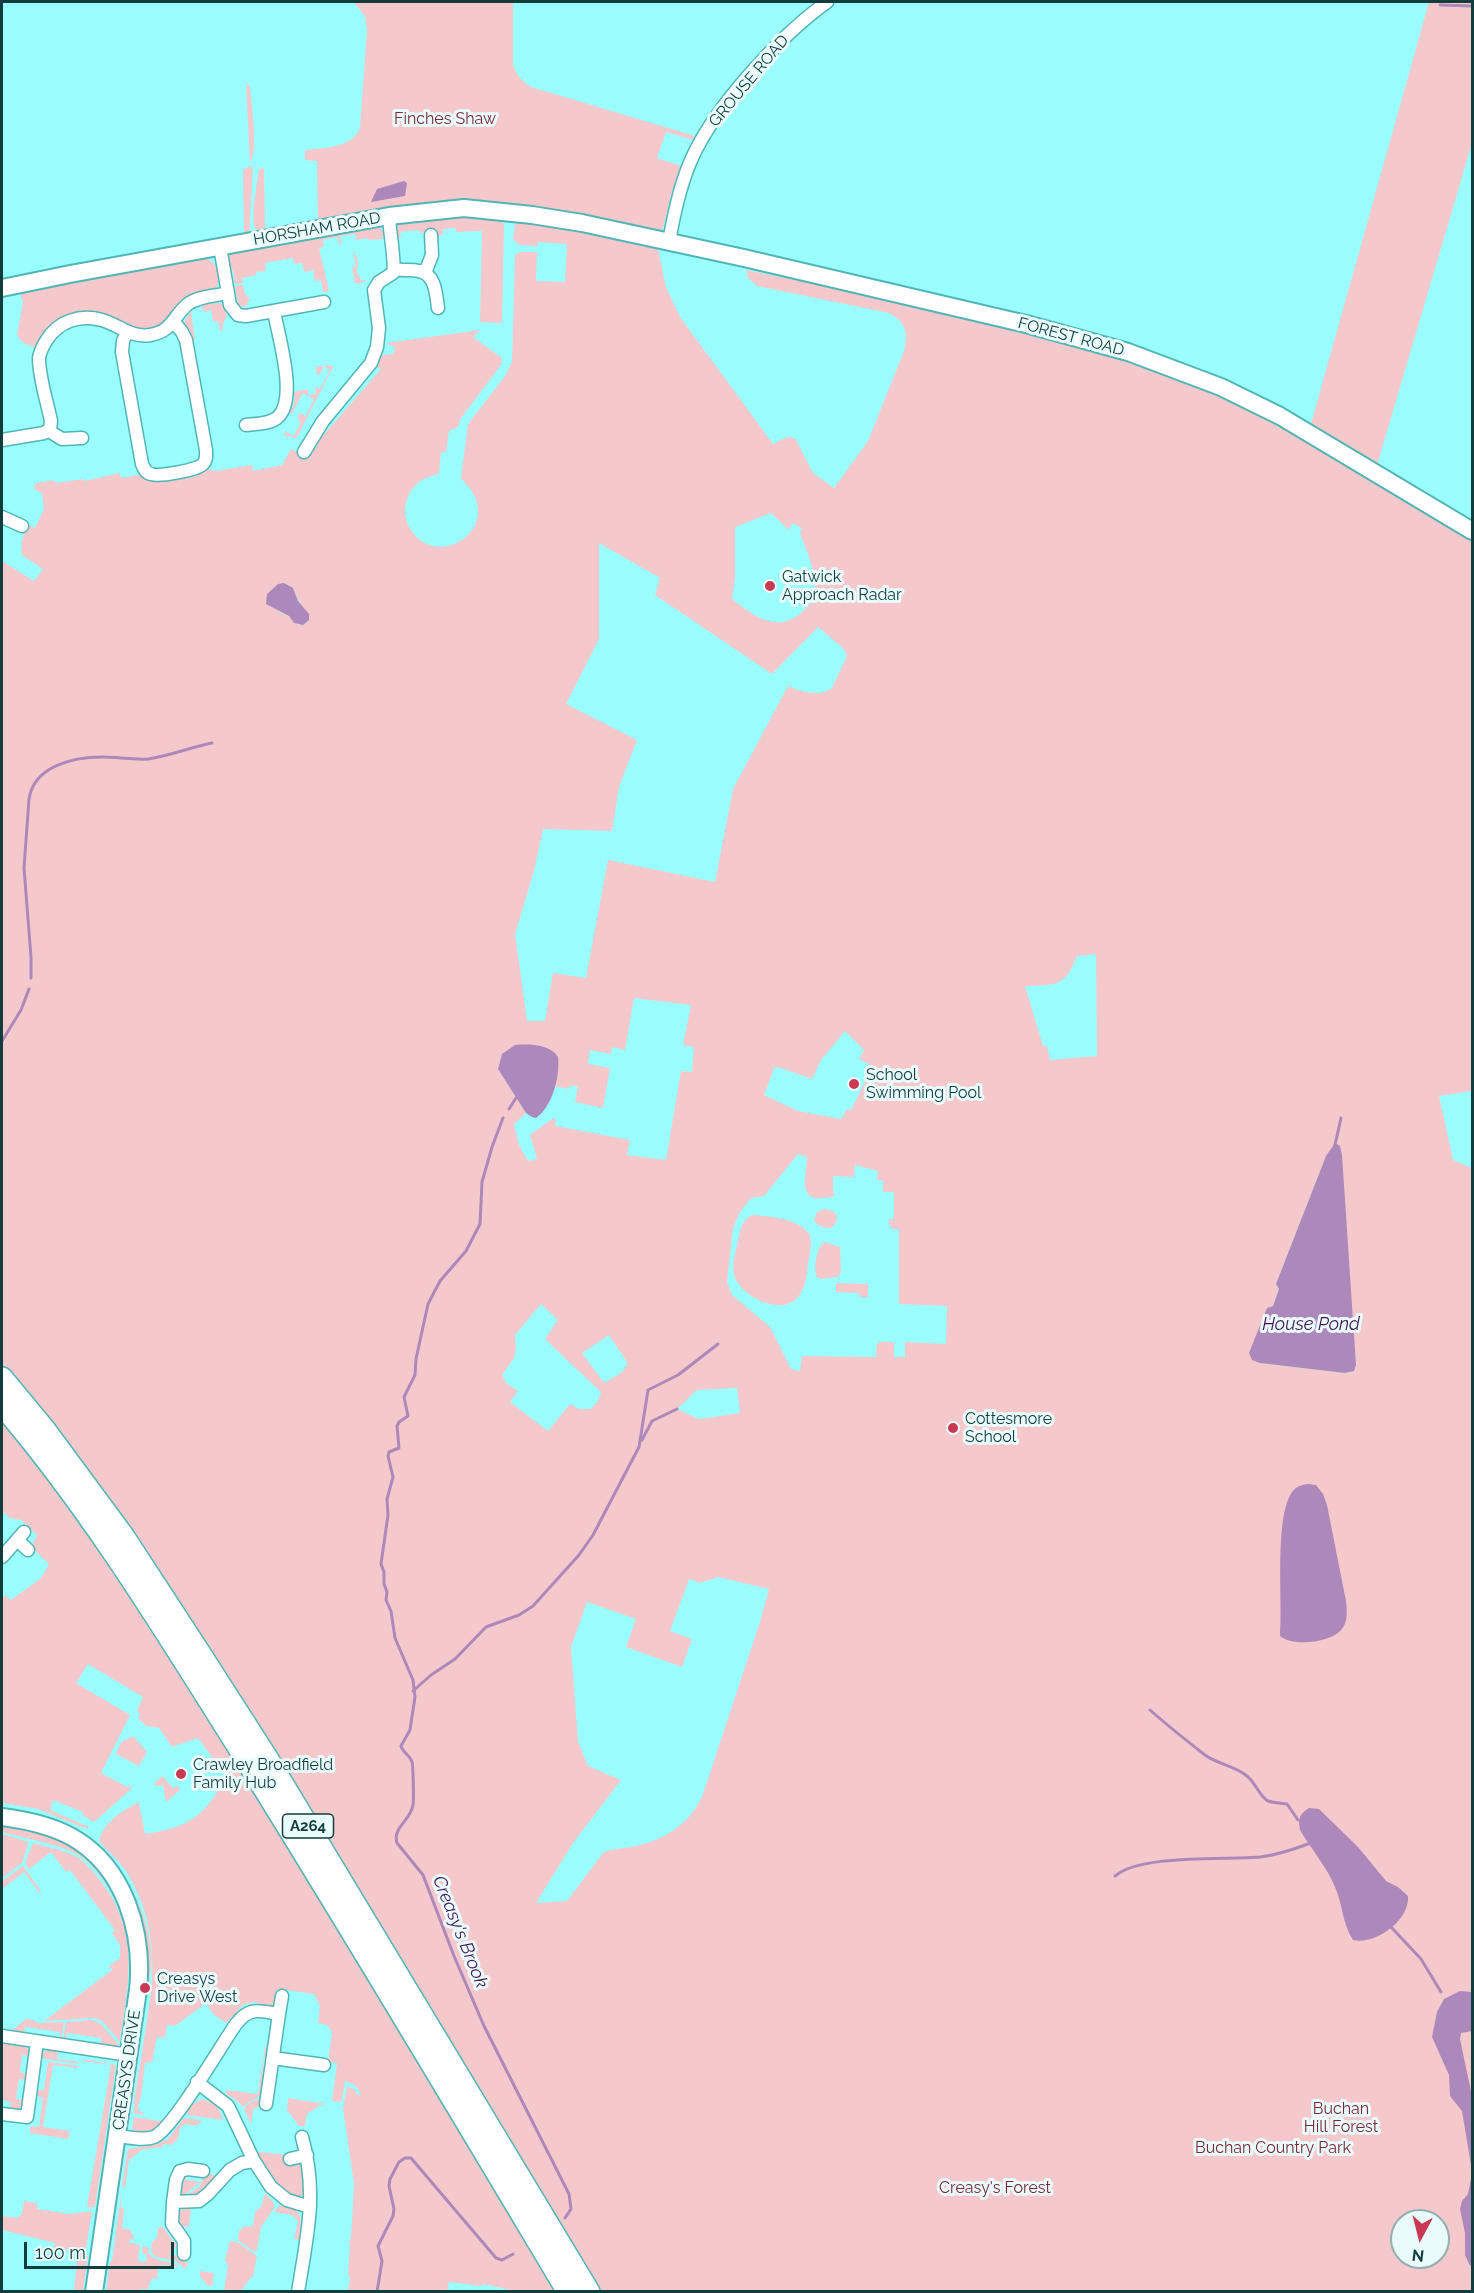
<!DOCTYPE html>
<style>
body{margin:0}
#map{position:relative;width:1474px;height:2293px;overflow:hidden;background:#9bfefe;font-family:Raleway,sans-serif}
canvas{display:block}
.frame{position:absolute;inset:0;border:3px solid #113d3d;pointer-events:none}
.north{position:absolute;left:1390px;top:2209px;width:60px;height:60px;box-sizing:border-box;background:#e9fbfb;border:2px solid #93afaf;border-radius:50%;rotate:187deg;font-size:16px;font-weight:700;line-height:24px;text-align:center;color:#113d3d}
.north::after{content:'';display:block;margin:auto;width:21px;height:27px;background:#c93952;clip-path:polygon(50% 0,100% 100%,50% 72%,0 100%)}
.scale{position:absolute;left:24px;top:2242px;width:150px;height:27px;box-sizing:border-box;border:3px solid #113d3d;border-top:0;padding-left:8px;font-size:18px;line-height:21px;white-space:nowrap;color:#113d3d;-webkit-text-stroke:4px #e9fbfb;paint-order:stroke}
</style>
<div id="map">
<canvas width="1474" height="2293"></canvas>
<div class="frame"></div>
<div class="north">N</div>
<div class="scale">100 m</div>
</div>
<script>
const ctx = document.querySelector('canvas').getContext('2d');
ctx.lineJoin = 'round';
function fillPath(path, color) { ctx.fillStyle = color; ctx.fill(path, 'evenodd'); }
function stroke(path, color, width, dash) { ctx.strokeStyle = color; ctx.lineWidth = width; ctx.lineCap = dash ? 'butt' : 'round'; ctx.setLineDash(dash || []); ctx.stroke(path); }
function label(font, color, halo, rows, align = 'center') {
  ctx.font = font + ' Raleway,sans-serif'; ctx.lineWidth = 6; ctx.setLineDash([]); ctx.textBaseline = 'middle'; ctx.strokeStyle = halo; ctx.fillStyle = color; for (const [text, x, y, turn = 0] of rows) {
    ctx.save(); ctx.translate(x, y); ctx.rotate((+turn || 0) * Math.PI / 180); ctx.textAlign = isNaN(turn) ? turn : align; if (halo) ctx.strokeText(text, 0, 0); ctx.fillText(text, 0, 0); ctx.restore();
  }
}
const green = new Path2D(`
 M354 2H513V65C517 76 522 81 531 87L695 136 693 140 666 132 657 158 681 166 671 195 663 228 660 232 655 234 666 287 680 317 773 444 787 437 795 438 813 473 834 488 868 441 904 351C908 332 906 322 889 313L757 286 748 278 746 270 914 304 1085 347 1195 386 1307 438 1429 2H1472V143L1375 472 1472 531V1091L1439 1096 1453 1160 1472 1168V2291H596L2 1370V561L34 581 43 569 22 555C20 543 23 535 28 525L35 528 44 509 42 493 34 489 36 483 54 480 55 483 84 479V481L120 473 121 478 143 474 164 482 196 476 205 468 215 471 252 465 253 471 282 465 291 449 309 457 319 440 381 369 376 367 382 355 393 354 395 347 386 343 480 330 473 337 502 358 501 365 461 418 458 427 449 431 446 452H441L439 474C424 477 412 484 407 499 403 510 405 521 411 530 434 567 492 537 475 497 472 489 466 485 461 478L468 424 505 376 512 362 515 255 520 252H537L536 281 565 282 567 244 538 242 537 246 519 245 513 239 515 223 528 210 318 223 317 161 305 160V150C323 148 353 148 360 128L367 30 365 17ZM771 513 789 530 792 523 802 528 800 533C806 550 816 570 815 588 815 598 809 606 802 612 777 635 753 615 732 599L735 578V527ZM599 543 660 578 655 595 772 674 818 627 844 649 847 656 832 688C821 697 800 692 788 686L733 789 715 882 608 860 586 978 553 973 545 1021H527L515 934 534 871 543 829 612 831 619 787 637 740 566 704 599 639ZM284 583 293 588C298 602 306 609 307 623L299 625 289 616 279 612ZM1096 954 1097 1056 1050 1060 1047 1046H1043L1025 986C1056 985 1065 987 1077 956ZM634 998 691 1005 683 1045 694 1047 692 1072 681 1071 666 1160 627 1155 630 1140 555 1126 556 1119H552L530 1135 537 1159 528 1161 519 1145 514 1124 526 1113 498 1069 502 1054 515 1045 530 1046 554 1086 569 1089 570 1085 578 1087 575 1102 603 1108 610 1068 588 1064 590 1050 611 1054 612 1047 625 1050ZM845 1031 864 1050 859 1059 873 1066 851 1110 847 1109 841 1119 798 1111 764 1095 775 1066 812 1079 821 1060ZM1340 1147 1356 1365 1354 1371 1345 1373 1260 1363 1273 1306 1279 1289 1276 1284 1326 1156ZM798 1154 807 1157C807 1169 799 1195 815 1198 821 1199 829 1197 835 1196L833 1191V1176L854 1177 855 1165 878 1171 877 1180H883V1192H894V1219H889V1225H891V1229H899V1304L947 1306 946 1344 905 1342V1357H894V1342H880L877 1344 876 1357 802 1356 800 1371 791 1369 770 1327 732 1295 727 1282 733 1228 740 1212 751 1198 764 1196ZM541 1304 558 1320 546 1337 547 1341 601 1392 598 1401 591 1409H579L570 1404 548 1431 510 1402 518 1391 507 1384 502 1375 514 1358 516 1349 515 1335ZM609 1335 627 1362C626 1373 613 1377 604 1383L582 1353ZM737 1388 740 1413 699 1419 677 1409 697 1390ZM718 1577 769 1589 759 1625 703 1794C692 1821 668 1838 640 1845 628 1849 614 1847 603 1853L567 1901 536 1903 573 1843 621 1780 588 1766 578 1741 571 1647 587 1602 636 1619 626 1647 682 1667 692 1639 670 1631 689 1579 700 1583ZM1402 2221H1438V2257H1402Z
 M246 83 250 87C251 105 259 150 250 163Z
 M250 166 253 168 249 235 244 236 243 170Z
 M264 168 265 231 257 233C249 221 257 184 259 169Z
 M447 213 502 220 504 226 502 323 480 322 482 231 456 232V228L443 229V235L436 236 435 232 420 233 419 230 400 232 401 237 397 238 398 223Z
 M378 225 383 231V239L368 240 367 238 356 240 355 234 340 236 342 244 340 245 337 237 323 240 324 247 319 248 329 291 323 292 321 280 315 281 313 270 304 272 302 263 294 264 293 258 265 263 266 271 256 272 257 275 242 278 243 283 235 284 233 270 229 271 228 260 231 252Z
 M353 252C359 257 359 265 356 271L361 280 368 281 355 284 352 267 356 266Z
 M204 258C217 261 221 275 217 287 204 294 190 292 178 304L180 307 161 327 140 332 87 315 34 347 23 343 17 335 23 302 18 289Z
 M243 285 245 294 250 299 244 308 238 303 235 286Z
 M218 303 222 304 227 315 223 324 222 331H220L218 321 213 322 211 310 203 312 202 305Z
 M191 311 195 341 192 342 183 324Z
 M330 365 333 367 296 439 290 436H285L284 431 294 436 301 422 298 420 299 413 306 416 314 399 303 393 292 413 289 414 288 410 293 407 295 397 291 393 307 389 309 395 316 394 315 387 320 389 330 370 324 366 320 374 317 375 316 367Z
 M824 1209 833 1211 837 1216 836 1223 831 1228 821 1227 814 1221 816 1213Z
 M753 1215C773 1217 798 1218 810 1235 812 1244 810 1254 808 1263 807 1275 806 1288 797 1298 781 1316 743 1297 735 1278 731 1267 735 1252 738 1241 740 1231 742 1218 753 1215Z
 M824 1242 840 1247 841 1272 838 1277 821 1279 816 1276C814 1266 816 1249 824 1242Z
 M836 1283 868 1284V1297H860L859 1293 836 1292Z
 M2 1417 46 1472 162 1640 560 2291H516L483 2284 481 2286 449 2282 447 2291H348L350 2277 348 2274 350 2245 349 2241 351 2238 354 2184 343 2109 347 2086 355 2090 359 2096 361 2094 356 2086 345 2081 342 2100 340 2102 332 2101 337 2063 328 2062 332 2032 327 2025 318 2023 320 2006 314 1994 278 1989 273 2006H259L257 2002 244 2004 226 2023 213 2014 206 2003 175 2026 167 2025 165 2038 157 2037 152 2062 145 2063 141 2097 137 2108 145 2116 134 2113C134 2094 139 2074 142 2054 152 1988 164 1938 129 1876 121 1862 109 1853 99 1841 102 1824 123 1810 137 1803H139L145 1834C190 1827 204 1817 226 1777L198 1738 172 1747 159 1728 146 1726 138 1718 140 1714 137 1711 143 1697 88 1664 76 1683 130 1715 101 1773 129 1788 133 1784 131 1789 94 1822 82 1815 83 1812 53 1800 50 1810 89 1827 87 1829 38 1809 2 1803V1600L5 1595 11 1600 41 1578 49 1564 35 1551 32 1545 37 1535 21 1520 9 1518 2 1510Z
 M133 1736 147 1752 139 1766 116 1754 121 1742Z
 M162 1776 173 1788 177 1786 180 1790 166 1802 163 1785 156 1786 154 1784Z
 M2 1821 29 1827 65 1842 77 1850 108 1882 124 1910 135 1960 122 2043C129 1984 141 1942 108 1887 100 1875 89 1861 77 1854 58 1844 23 1838 2 1832Z
 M2 1834 29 1842 22 1863 3 1877Z
 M33 1843C47 1847 64 1850 77 1857 87 1863 95 1874 102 1883 141 1934 128 1984 120 2042L103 2022 95 2018 44 2021 112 1970 109 1966 120 1958V1945L112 1933 115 1930 70 1870 66 1872 51 1852 29 1869 25 1863Z
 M101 1849C132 1876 161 1940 149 1981L146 1980Z
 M23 1866 40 1890 41 1895 24 1872 2 1889V1881Z
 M26 2019 34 2020 36 2023 64 2022 61 2040H59L60 2032 25 2027 24 2035 6 2033V2030L11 2031Z
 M92 2020 101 2024 119 2045 117 2047H101V2038L67 2033 65 2042 63 2040 66 2022Z
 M141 2038 130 2118 128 2122 126 2120 136 2040Z
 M269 2040 271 2044C265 2051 262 2067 263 2076 263 2081 266 2084 264 2090 261 2098 250 2100 243 2107L235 2099 226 2094V2090L258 2094 265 2048Z
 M2 2041 23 2045 30 2051V2056L22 2055 20 2072 28 2074 27 2080 19 2079 16 2099 24 2100 19 2110H10L11 2102 2 2100Z
 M51 2049 58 2050 57 2059 78 2062V2064L40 2058 43 2052Z
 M83 2059 116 2065 95 2207H87L111 2065 83 2061Z
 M48 2062 78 2066V2068L53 2065 43 2127 70 2131 68 2139 30 2133V2126L39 2127 43 2098 35 2096 36 2090H44Z
 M260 2098 259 2107 253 2109 251 2124 244 2109 248 2104Z
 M288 2098 293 2099 327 2104 320 2105 307 2114 305 2126H299L287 2110Z
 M202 2099 217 2105 223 2120 188 2115 187 2112 193 2104Z
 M134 2117 159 2121 167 2117 168 2119C156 2129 147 2138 132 2129Z
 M184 2118 201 2120 200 2124 197 2123V2126L185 2124 180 2128 178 2139 171 2145 164 2144 161 2148C154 2147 150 2150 143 2149L129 2160 125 2188 122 2187 128 2149 155 2145 168 2139Z
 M123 2150H125L103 2291 100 2292 121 2154Z
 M259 2152 287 2155 300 2164 304 2183 307 2188 304 2196 292 2198 276 2185 256 2153Z
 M187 2173 186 2180 200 2182 183 2196H180V2181Z
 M207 2173 214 2175 216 2178 202 2196H185L199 2187 204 2176Z
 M122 2189 121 2208 124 2209 122 2228 131 2230 134 2240 130 2239 129 2242 140 2245 138 2259 140 2262 147 2261 146 2254 142 2253 143 2246 149 2248 148 2253C159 2265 169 2258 179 2267L162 2265 158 2269 157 2279 152 2278 147 2290 141 2289 139 2291H106L110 2262 112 2261Z
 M265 2193 274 2203V2208L261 2227 257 2250 254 2252 238 2240 239 2231 245 2226 250 2227 253 2225 255 2212 261 2207Z
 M24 2201 37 2203V2209L69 2214 92 2211 85 2255 88 2256 83 2291H74L78 2251 54 2248 55 2243 2 2230V2216L18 2218 22 2213Z
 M279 2206C304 2205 302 2221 299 2240L294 2239 298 2221 293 2215 274 2212Z
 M187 2208 191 2209 189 2227 185 2226 184 2234 178 2223 179 2211Z
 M162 2226 178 2247 171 2249 170 2253 172 2256 179 2255 188 2263 185 2269 176 2261 156 2257 151 2252 152 2242 157 2238 158 2228Z
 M230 2241 237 2242 257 2256 253 2277H251L241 2291H224L228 2265 225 2260Z
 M200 2271 214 2273 212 2286H208L200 2276Z`);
const water = new Path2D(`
 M404 181 407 183 405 196 371 202 377 189Z
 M284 583 293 588 298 601 309 614V620L303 625 294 623 289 616 266 604 267 594 278 584Z
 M515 1045C529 1044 550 1044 558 1057 560 1076 553 1106 536 1118L532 1117 526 1113 498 1069 502 1054Z
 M1335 1143 1340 1146 1342 1155 1356 1365 1354 1371 1345 1373 1260 1363 1252 1360 1249 1353 1267 1308 1273 1306 1279 1289 1276 1284 1326 1156Z
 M1308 1484 1316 1485 1323 1494 1327 1505 1346 1601C1347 1611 1348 1621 1342 1629 1331 1643 1293 1647 1280 1636 1283 1601 1274 1519 1292 1492 1297 1486 1301 1485 1308 1484Z
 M1309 1808 1319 1809 1358 1847 1386 1881 1398 1887 1408 1896C1410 1920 1376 1945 1353 1940 1342 1923 1343 1905 1335 1887 1327 1867 1311 1849 1300 1830 1298 1819 1299 1814 1309 1808Z
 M1460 1991 1472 1992V2031L1461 2033 1460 2039 1472 2096V2171L1462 2111 1450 2096 1449 2075 1432 2037 1437 2012 1444 1999Z
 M1472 2173V2267L1469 2264 1465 2255V2233L1460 2209 1462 2201 1468 2194Z`);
const stream = new Path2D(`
 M1440 5 1472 6
 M31 978V957L24 868 29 799C34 766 73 757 102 757 117 757 133 760 148 759 170 756 191 747 212 743
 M2 1041 21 1010 29 989
 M509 1109 516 1098
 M503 1118 492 1147 482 1182 480 1224 466 1251 440 1281 428 1304 416 1359 415 1375 404 1397 408 1416 399 1422 397 1426 399 1448 389 1452 388 1456 393 1477 387 1499 388 1515 381 1564 384 1572V1584L387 1592 386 1600 391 1611 395 1638 413 1680 415 1697 410 1730 401 1746C403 1753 410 1755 412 1762 413 1764 414 1801 413 1805 411 1820 392 1828 397 1843L423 1875 454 1956 484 2026 569 2194 571 2209 565 2218
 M1335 1145 1341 1118
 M642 1440 652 1421 677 1409
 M413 1691 431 1675 455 1659 486 1627 519 1615 533 1606 579 1555 593 1535 639 1447 648 1390 678 1375 718 1344
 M1150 1710C1168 1726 1187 1741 1205 1755 1217 1764 1235 1766 1247 1776 1255 1782 1260 1797 1268 1801 1274 1803 1281 1803 1287 1804L1298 1820
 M1115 1876C1141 1854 1224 1860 1260 1857 1277 1855 1292 1850 1308 1844
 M1391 1927 1421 1959 1441 1992
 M377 2292 382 2261 378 2246 393 2216 394 2209 389 2186 390 2179 399 2162 405 2158H411L496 2258 502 2260 513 2254`);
const street = new Path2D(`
 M669 242C674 213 680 184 692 158 716 105 780 36 827 2
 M220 247 230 305 238 315 246 316 324 302
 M395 269C403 271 411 269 419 271 436 274 436 295 438 308
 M425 273 432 255 431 235
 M127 332 123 341 122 352 142 464C144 469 146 473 151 474 159 477 198 470 203 464 207 460 206 455 206 450L186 340 182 332 174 322
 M246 425C256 424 271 424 278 417 298 398 278 336 274 311
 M49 431 62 439 82 438
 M2 440 44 433 50 429 51 421C47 401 39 378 39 358 40 351 43 346 46 341 58 321 80 314 102 320 119 325 131 338 150 335 173 331 173 316 188 304 199 296 215 296 228 293
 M304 452 323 421 371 363 377 347 379 328 374 290 379 282 393 273C396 264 389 229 389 216
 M2 517 22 526
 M17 1540 28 1550
 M2 1557 24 1532
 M279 2014 282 1996
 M2 2036 129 2055
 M273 2058 324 2065
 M197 2082 228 2106 254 2161 271 2187 287 2200 310 2207
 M2 2114 27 2117 37 2042
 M117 2136C129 2137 143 2141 154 2137 173 2129 221 2045 236 2024 250 2006 259 2011 279 2014L266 2104
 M290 2159 307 2155
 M203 2171 188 2169 180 2171 176 2180 173 2202 199 2201 208 2194 230 2170 242 2163 254 2161
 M173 2202 172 2224 184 2241V2254
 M298 2292C307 2235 318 2194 302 2137`);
const secondary = new Path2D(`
 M2 288 70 274 389 216 464 208 532 215 582 223 744 258 1026 324 1128 352 1221 387 1280 416 1472 531
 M2 1817C26 1820 50 1825 72 1837 125 1867 144 1933 138 1990L94 2292`);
const highway = new Path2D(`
 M2 1378 45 1430 124 1537 201 1655 267 1758 589 2292
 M2 1405C93 1511 167 1634 242 1753 353 1931 460 2111 568 2292`);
const markers = [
 [770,586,6,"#c93952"],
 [854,1084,6,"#c93952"],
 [953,1428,6,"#c93952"],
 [181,1774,6,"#c93952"],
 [145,1988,6,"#c93952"]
];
const shields = [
 [308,1826,51]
];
const shieldNames = [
 ["A264",308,1826]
];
const streetNames = [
 ["GROUSE ROAD",749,81,-50],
 ["HORSHAM ROAD",317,229,-10],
 ["FOREST ROAD",1071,337,15],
 ["CREASYS DRIVE",127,2070,-82]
];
const parkNames = [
 ["Finches Shaw",445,119],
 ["Buchan",1341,2109],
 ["Hill Forest",1341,2127],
 ["Buchan Country Park",1273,2148],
 ["Creasy's Forest",995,2188]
];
const poiNames = [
 ["Gatwick",782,577],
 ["Approach Radar",782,595],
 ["School",866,1075],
 ["Swimming Pool",866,1093],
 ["Cottesmore",965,1419],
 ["School",965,1437],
 ["Crawley Broadfield",193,1765],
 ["Family Hub",193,1783],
 ["Creasys",157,1979],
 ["Drive West",157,1997]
];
const waterNames = [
 ["House Pond",1311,1325],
 ["Creasy's Brook",460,1932,68]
];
fillPath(green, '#f5c9cb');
fillPath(water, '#ac88bb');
stroke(stream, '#ac88bb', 3);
stroke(street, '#50b5b5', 15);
stroke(secondary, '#50b5b5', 20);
stroke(highway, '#50b5b5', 24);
stroke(street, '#fff', 12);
stroke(secondary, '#fff', 16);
stroke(highway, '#fff', 21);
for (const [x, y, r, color] of markers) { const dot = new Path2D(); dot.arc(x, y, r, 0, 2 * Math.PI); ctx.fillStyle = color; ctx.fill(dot); stroke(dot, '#e9fbfb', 2); }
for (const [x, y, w] of shields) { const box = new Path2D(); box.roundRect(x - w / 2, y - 12, w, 24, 4.5); ctx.fillStyle = '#e9fbfb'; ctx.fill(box); stroke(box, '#113d3d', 1.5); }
label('bold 15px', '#113d3d', null, shieldNames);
label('16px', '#113d3d', '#e9fbfb', streetNames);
label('16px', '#7a2834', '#e9fbfb', parkNames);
label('16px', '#113d3d', '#e9fbfb', poiNames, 'left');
label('italic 18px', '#441655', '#e9fbfb', waterNames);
</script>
